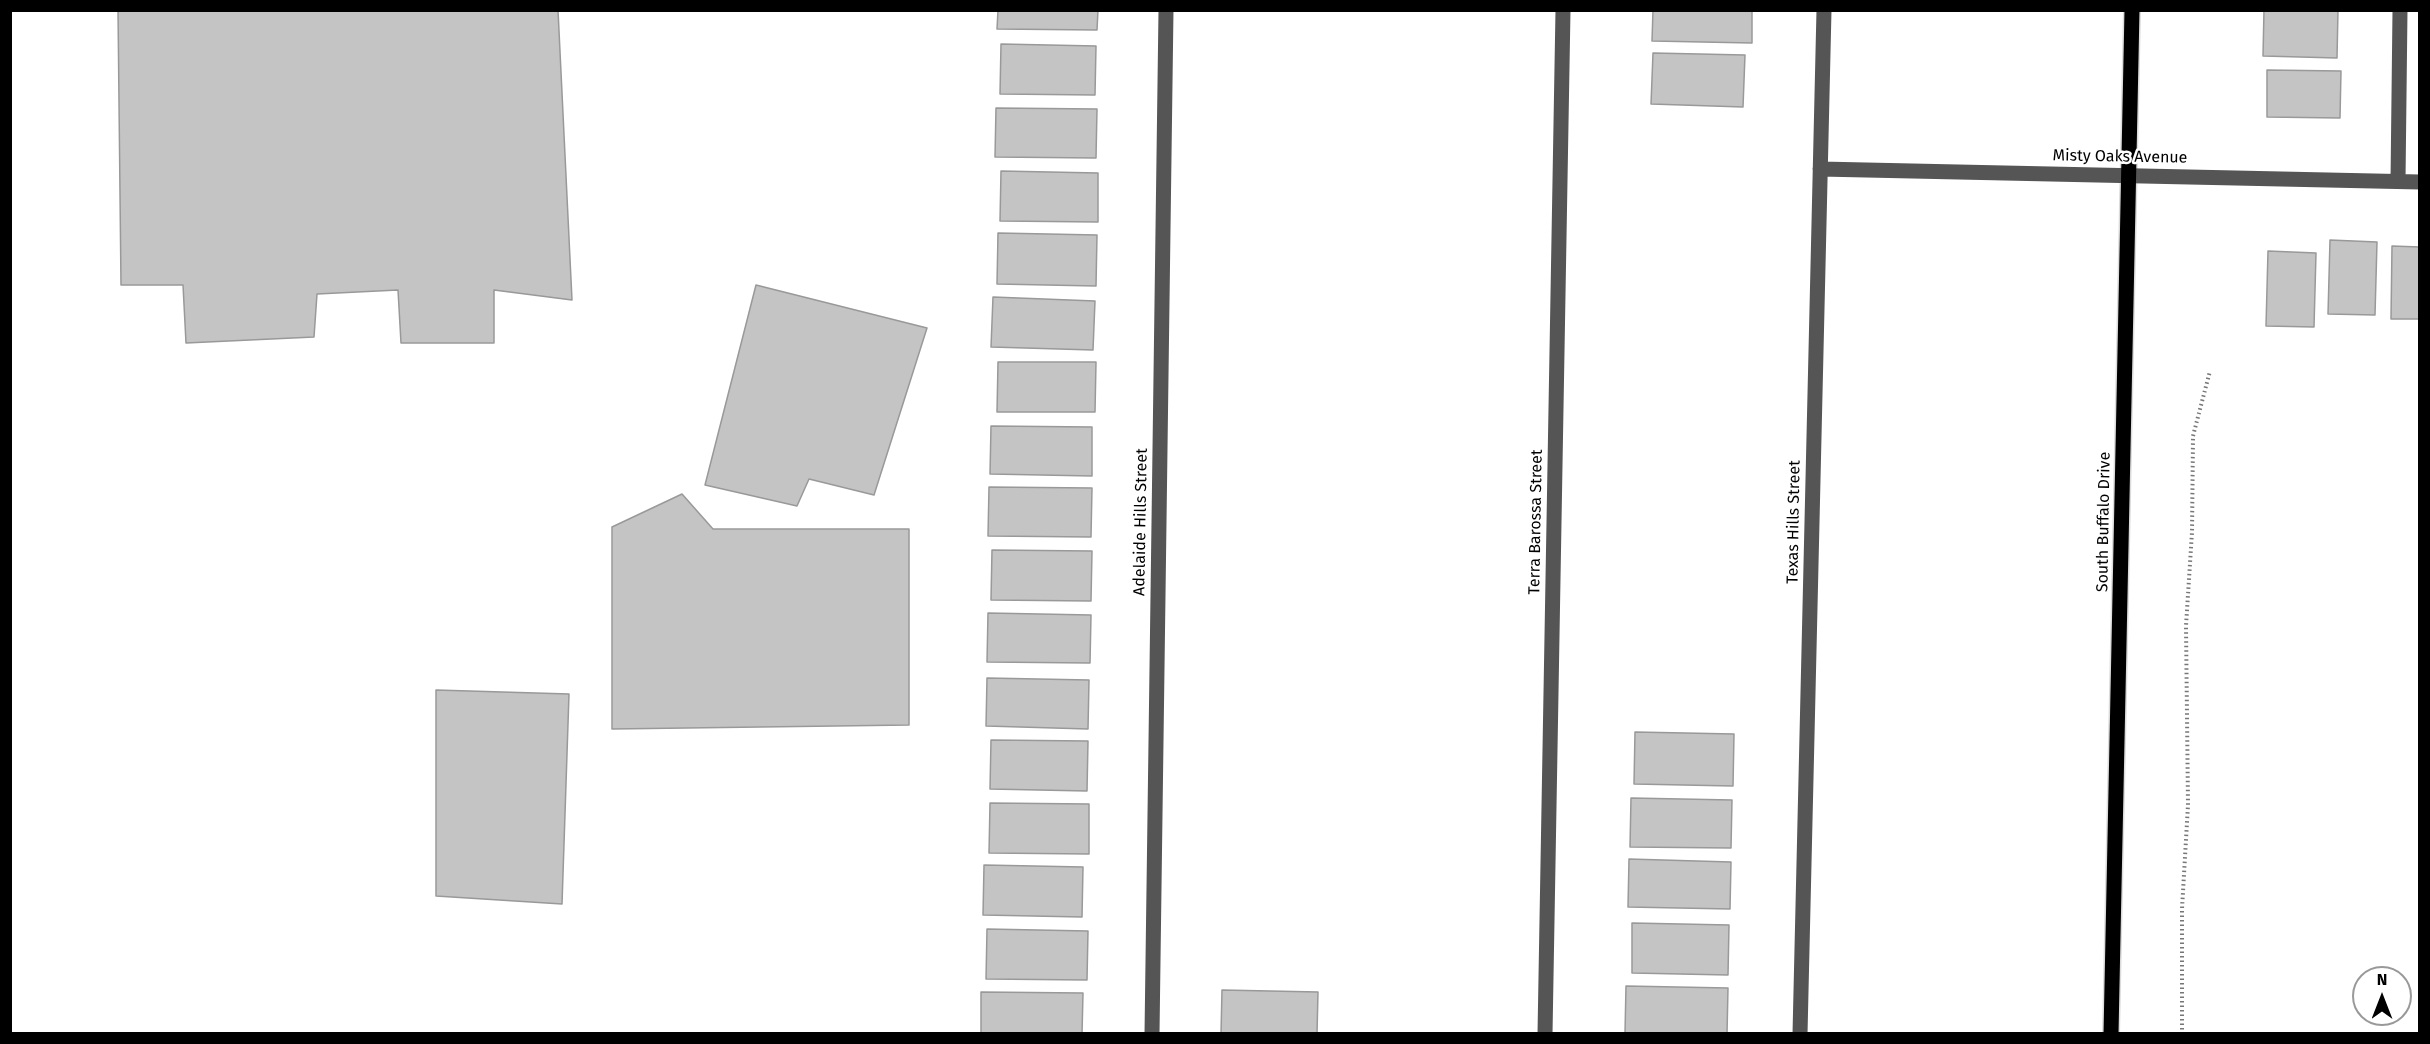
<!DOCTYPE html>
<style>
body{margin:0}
#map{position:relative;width:2430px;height:1044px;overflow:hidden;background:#fff;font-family:"Fira Sans",sans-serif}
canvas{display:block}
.frame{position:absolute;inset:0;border:12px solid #000;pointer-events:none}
.north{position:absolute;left:2352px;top:966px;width:60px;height:60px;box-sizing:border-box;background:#fff;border:2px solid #999;border-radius:50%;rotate:0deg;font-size:16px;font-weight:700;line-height:24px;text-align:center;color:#000}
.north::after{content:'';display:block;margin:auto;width:21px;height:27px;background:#000;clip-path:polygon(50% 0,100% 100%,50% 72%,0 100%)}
</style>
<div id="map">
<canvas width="2430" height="1044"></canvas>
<div class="frame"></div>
<div class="north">N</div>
</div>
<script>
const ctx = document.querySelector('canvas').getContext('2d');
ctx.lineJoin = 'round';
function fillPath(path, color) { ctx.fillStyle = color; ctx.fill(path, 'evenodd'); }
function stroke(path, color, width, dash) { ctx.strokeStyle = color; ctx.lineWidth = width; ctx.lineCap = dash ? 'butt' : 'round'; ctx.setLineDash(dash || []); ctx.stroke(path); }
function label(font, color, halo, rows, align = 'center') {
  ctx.font = font + ' "Fira Sans",sans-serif'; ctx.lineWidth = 5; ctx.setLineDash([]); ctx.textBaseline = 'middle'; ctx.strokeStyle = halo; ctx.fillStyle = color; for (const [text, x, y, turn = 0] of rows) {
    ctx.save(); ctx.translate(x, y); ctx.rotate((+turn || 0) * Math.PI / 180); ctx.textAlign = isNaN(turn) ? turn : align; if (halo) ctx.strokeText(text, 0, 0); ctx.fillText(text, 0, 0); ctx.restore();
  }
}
const building = new Path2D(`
 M118 10H558L572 300 494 290V343H401L398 290 317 294 314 337 186 343 183 285H121Z
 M998 10H1098L1097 30 997 29Z
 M1653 10H1752V43L1652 41Z
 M2264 10H2338L2337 58 2263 56Z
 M1001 44 1096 46 1095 95 1000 94Z
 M1653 53 1745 55 1743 107 1651 104Z
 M2267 70 2341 71 2340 118 2267 117Z
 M996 108 1097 109 1096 158 995 157Z
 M1001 171 1098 173V222L1000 221Z
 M998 233 1097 235 1096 286 997 284Z
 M2330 240 2377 242 2375 315 2328 314Z
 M2392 246 2420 247V319H2391Z
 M2268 251 2316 253 2314 327 2266 326Z
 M756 285 927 328 874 495 809 479 797 506 705 485Z
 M993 297 1095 301 1093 350 991 347Z
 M998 362H1096L1095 412H997Z
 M991 426 1092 427V476L990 474Z
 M989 487 1092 488 1091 537 988 536Z
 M682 494 713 529H909V725L612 729V527Z
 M992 550 1092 551 1091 601 991 600Z
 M988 613 1091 615 1090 663 987 662Z
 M987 678 1089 680 1088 729 986 726Z
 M436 690 569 694 562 904 436 896Z
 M1635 732 1734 734 1733 786 1634 784Z
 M991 740 1088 741 1087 791 990 789Z
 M1631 798 1732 800 1731 848 1630 847Z
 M990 803 1089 804V854L989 853Z
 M1629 859 1731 862 1730 909 1628 907Z
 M984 865 1083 867 1082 917 983 915Z
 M1632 923 1729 925 1728 975 1632 973Z
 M987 929 1088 931 1087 980 986 979Z
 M1626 986 1728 988 1727 1034 1625 1033Z
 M1222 990 1318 992 1317 1034H1221Z
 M981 992 1083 993 1082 1034H981Z`);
const path = new Path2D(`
 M2182 1034V909L2188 805 2186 626 2192 532 2193 436 2210 371`);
const minor = new Path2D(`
 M1820 169 2420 182
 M2398 181 2400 10
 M1152 1034 1166 10
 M1545 1034 1563 10
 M1800 1034 1824 10`);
const major = new Path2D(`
 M2111 1034 2132 10`);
const streetNames = [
 ["Misty Oaks Avenue",2120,157,1],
 ["Adelaide Hills Street",1141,522,-89],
 ["Terra Barossa Street",1536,522,-89],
 ["Texas Hills Street",1794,522,-89],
 ["South Buffalo Drive",2104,522,-89]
];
fillPath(building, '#c4c4c4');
stroke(building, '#999', 1.5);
stroke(major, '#dbdbdb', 18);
stroke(path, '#777', 4, [1.5, 3]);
stroke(minor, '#555', 15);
stroke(major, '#000', 15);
label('16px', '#000', '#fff', streetNames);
</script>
